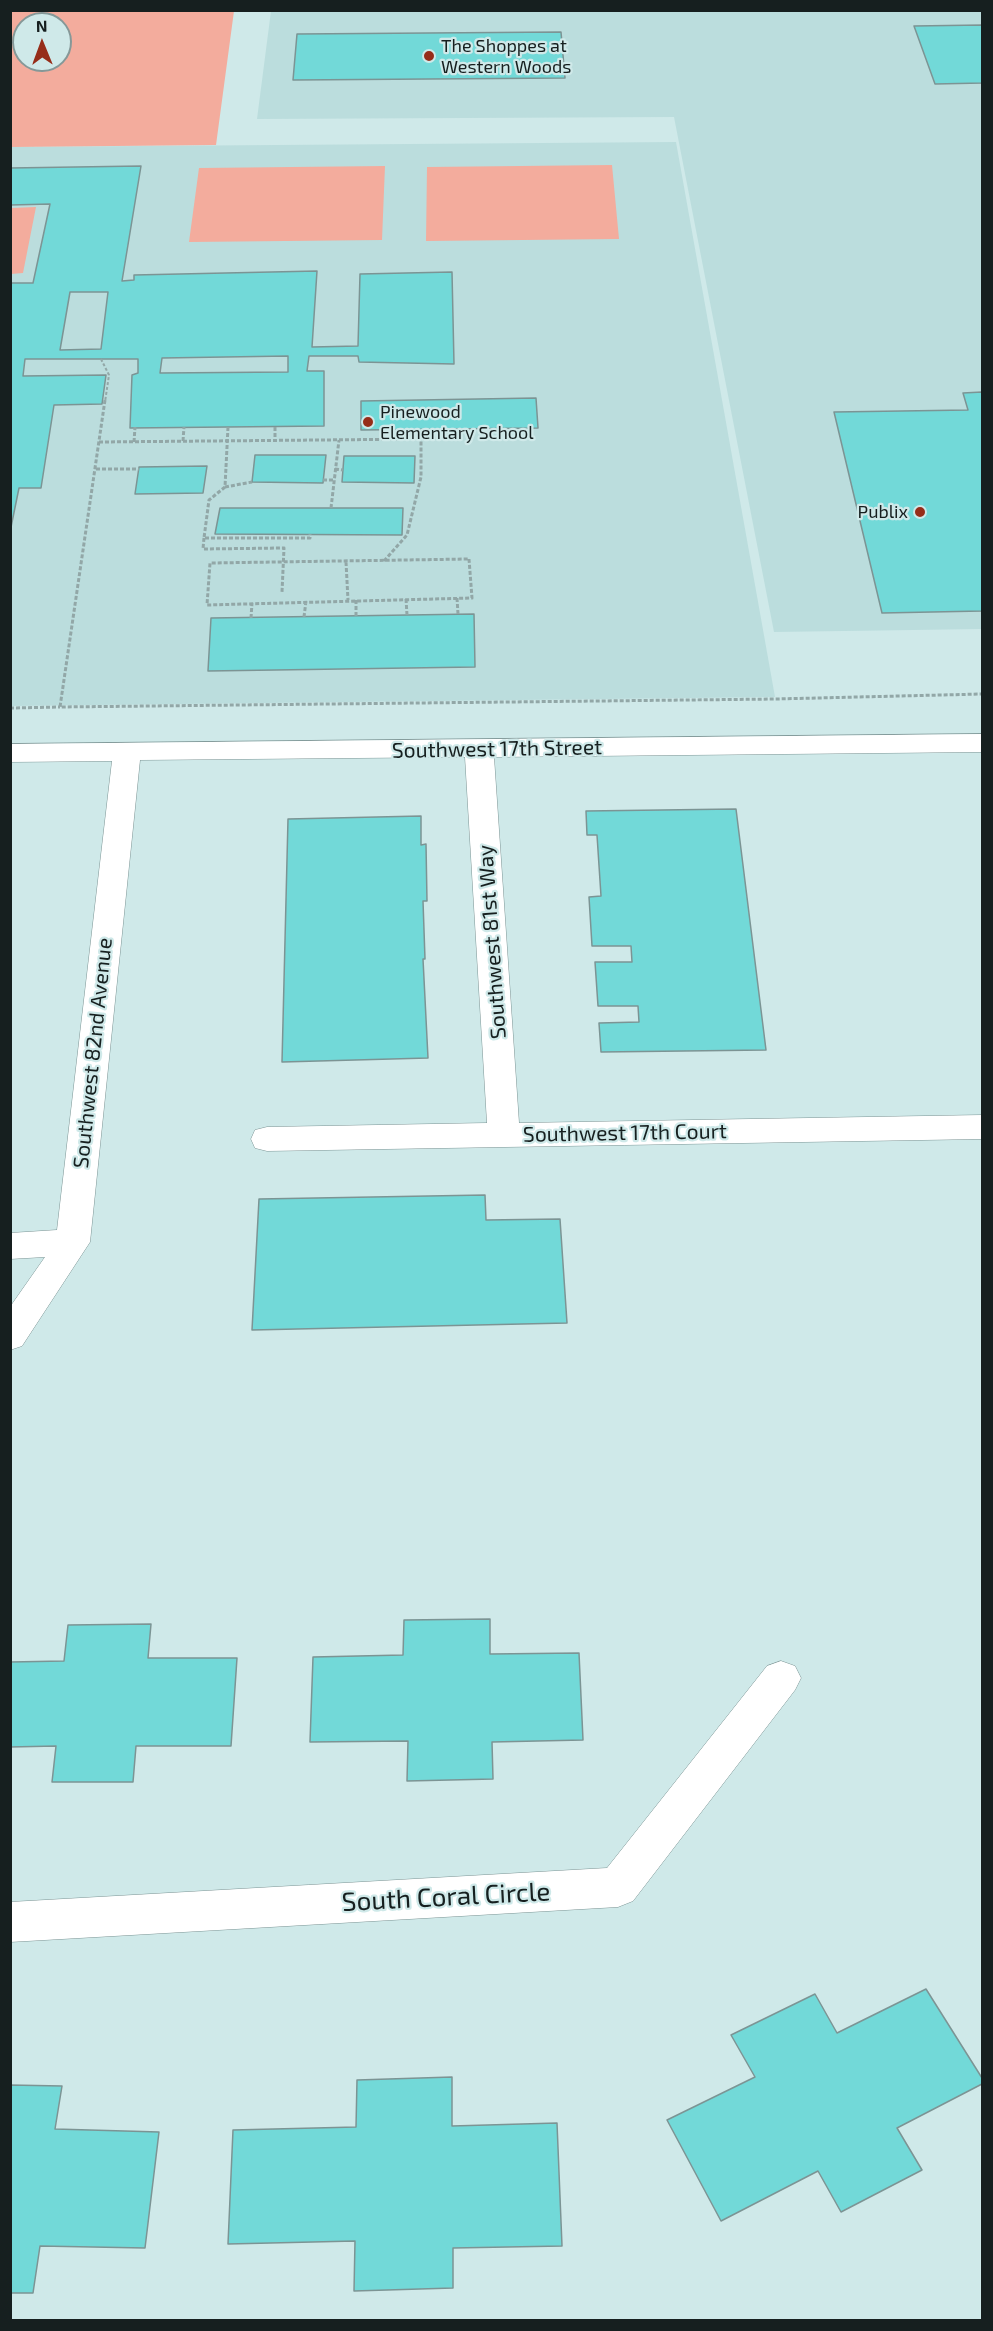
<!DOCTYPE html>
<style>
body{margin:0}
#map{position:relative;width:993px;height:2331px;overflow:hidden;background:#cfe9e9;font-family:"Exo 2",sans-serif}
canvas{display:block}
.frame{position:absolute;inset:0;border:12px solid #161f1f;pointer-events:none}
.north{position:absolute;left:12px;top:12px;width:60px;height:60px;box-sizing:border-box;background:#cfe9e9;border:2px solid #859898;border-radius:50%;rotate:359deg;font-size:16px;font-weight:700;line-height:24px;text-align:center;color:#161f1f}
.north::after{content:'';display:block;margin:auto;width:21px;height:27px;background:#962d19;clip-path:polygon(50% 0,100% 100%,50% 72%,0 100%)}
</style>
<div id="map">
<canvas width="993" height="2331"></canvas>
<div class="frame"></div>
<div class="north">N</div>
</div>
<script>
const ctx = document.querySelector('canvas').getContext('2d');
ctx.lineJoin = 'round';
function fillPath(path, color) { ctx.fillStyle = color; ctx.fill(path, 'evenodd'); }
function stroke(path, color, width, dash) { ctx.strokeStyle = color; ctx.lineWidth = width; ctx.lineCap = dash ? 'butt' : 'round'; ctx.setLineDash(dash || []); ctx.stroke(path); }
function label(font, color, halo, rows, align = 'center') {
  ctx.font = font + ' "Exo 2",sans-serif'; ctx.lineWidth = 4.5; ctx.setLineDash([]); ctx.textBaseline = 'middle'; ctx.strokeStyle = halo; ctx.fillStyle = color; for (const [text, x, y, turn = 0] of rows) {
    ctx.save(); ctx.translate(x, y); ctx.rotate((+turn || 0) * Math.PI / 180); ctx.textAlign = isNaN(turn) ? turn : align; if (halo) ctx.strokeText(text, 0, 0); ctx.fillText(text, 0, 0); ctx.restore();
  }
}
const built = new Path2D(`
 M271 11H982V629L774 632 674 117 257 119Z
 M676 142 775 697 11 706 10 147Z`);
const green = new Path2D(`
 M10 11H234L216 145 11 147ZM24 24H60V60H24Z
 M612 165 619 239 426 241 427 167Z
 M385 166 382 240 189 242 199 168Z
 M36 207 23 273 11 274V208Z`);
const building = new Path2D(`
 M982 25V83L935 84 914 26Z
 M561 32 565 78 293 80 297 34Z
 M141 166 122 281 134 280V275L317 271 312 347 358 346 360 274 452 272 454 364 359 362 358 356H309L307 371H324V426L130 428 132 375 138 373V359H25L23 376 106 375 102 404 54 405 41 488H19L10 532V283H33L50 204 10 205V168ZM70 292H108L101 349 60 350ZM288 356V372L160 373 162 358Z
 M982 392V611L882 613 834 412 968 410 963 393Z
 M536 398 538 428 361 430V401Z
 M255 455H326L323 483 252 482Z
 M344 456H415L414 483 342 482Z
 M207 466 203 493 135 494 139 467Z
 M220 508H403L402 535 215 534Z
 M474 614 475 667 208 671 211 618Z
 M736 809 766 1050 601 1052 599 1023 639 1022 638 1006H598L595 962H632L631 946H592L589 897 601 896 597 835H587L586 811Z
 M421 816V845L426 844 427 901H423L425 959H423L428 1058 282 1062 288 819Z
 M485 1195 486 1220 560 1219 567 1323 252 1330 259 1199Z
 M490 1619V1654L579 1653 583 1740 492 1742 493 1779 407 1781 408 1741 310 1742 313 1657 403 1655 404 1620Z
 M151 1624 148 1658H237L231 1746H136L133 1782H52L56 1746 10 1747V1662L64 1661 68 1625Z
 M926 1989 982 2078V2084L897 2128 922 2170 841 2212 818 2171 721 2221 667 2120 755 2077 731 2035 815 1994 837 2033Z
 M452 2077V2126L557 2123 562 2246 453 2248V2288L354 2291 355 2241 228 2244 233 2130 356 2127 357 2080Z
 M10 2085 62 2086 55 2129 159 2132 145 2248 40 2246 33 2293H10Z`);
const pathFar1 = new Path2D(`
 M101 359 109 375 105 402`);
const path = new Path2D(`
 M105 400 60 707 776 699 982 694
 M228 427 225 487 209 500 204 538H310V534
 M275 427V441
 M183 441 184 427
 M99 442 428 439 441 437 451 429
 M134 442 135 427
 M96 469H139
 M335 469 343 470
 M323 480H334
 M225 487 252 482
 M331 508 339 440
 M204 538 203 549 284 548 282 592
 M469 559 472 598 207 605 210 563Z
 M384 561 407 535 421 477V440
 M346 562 348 600
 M457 598 458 614
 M406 599 407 615
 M356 600V616
 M304 617 306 601
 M251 618 252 603
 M10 708 60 707`);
const minor = new Path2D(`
 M982 734V752L494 757 519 1123 982 1115V1139L267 1151 255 1148 251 1139 255 1130 267 1127 487 1123 465 757 140 760 90 1242 22 1346 10 1350V1307L45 1257 10 1259V1233L57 1230 112 761 10 762V744Z
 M781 1661 795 1666 801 1678 795 1690 633 1901 618 1907 10 1942V1902L607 1868 767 1666Z`);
const markers = [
 [429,56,6,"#962d19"],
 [368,422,6,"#962d19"],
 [920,512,6,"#962d19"]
];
const farPoinames = [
 ["The Shoppes at",441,46],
 ["Western Woods",441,67],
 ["Pinewood",380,412],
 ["Elementary School",380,433],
 ["Publix",908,512,"right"]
];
const streetNames = [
 ["Southwest 17th Street",497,749,-1],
 ["Southwest 81st Way",492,942,-94],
 ["Southwest 82nd Avenue",93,1053,-84],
 ["Southwest 17th Court",625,1133,-1]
];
const nearStreetnames = [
 ["South Coral Circle",446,1897,-3]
];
fillPath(built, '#bdd');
fillPath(green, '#f3ac9d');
fillPath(building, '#72d9d8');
stroke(building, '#7c9494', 1.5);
stroke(minor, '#7c9494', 1);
stroke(pathFar1, '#92a7a7', 2, [3, 2]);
stroke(path, '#92a7a7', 3, [4, 2]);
fillPath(minor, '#fff');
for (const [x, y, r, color] of markers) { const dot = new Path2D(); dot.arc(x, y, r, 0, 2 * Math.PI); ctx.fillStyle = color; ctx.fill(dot); stroke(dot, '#cfe9e9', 2); }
label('18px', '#161f1f', '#cfe9e9', farPoinames, 'left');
label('21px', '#161f1f', '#cfe9e9', streetNames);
label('26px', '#161f1f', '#cfe9e9', nearStreetnames);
</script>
